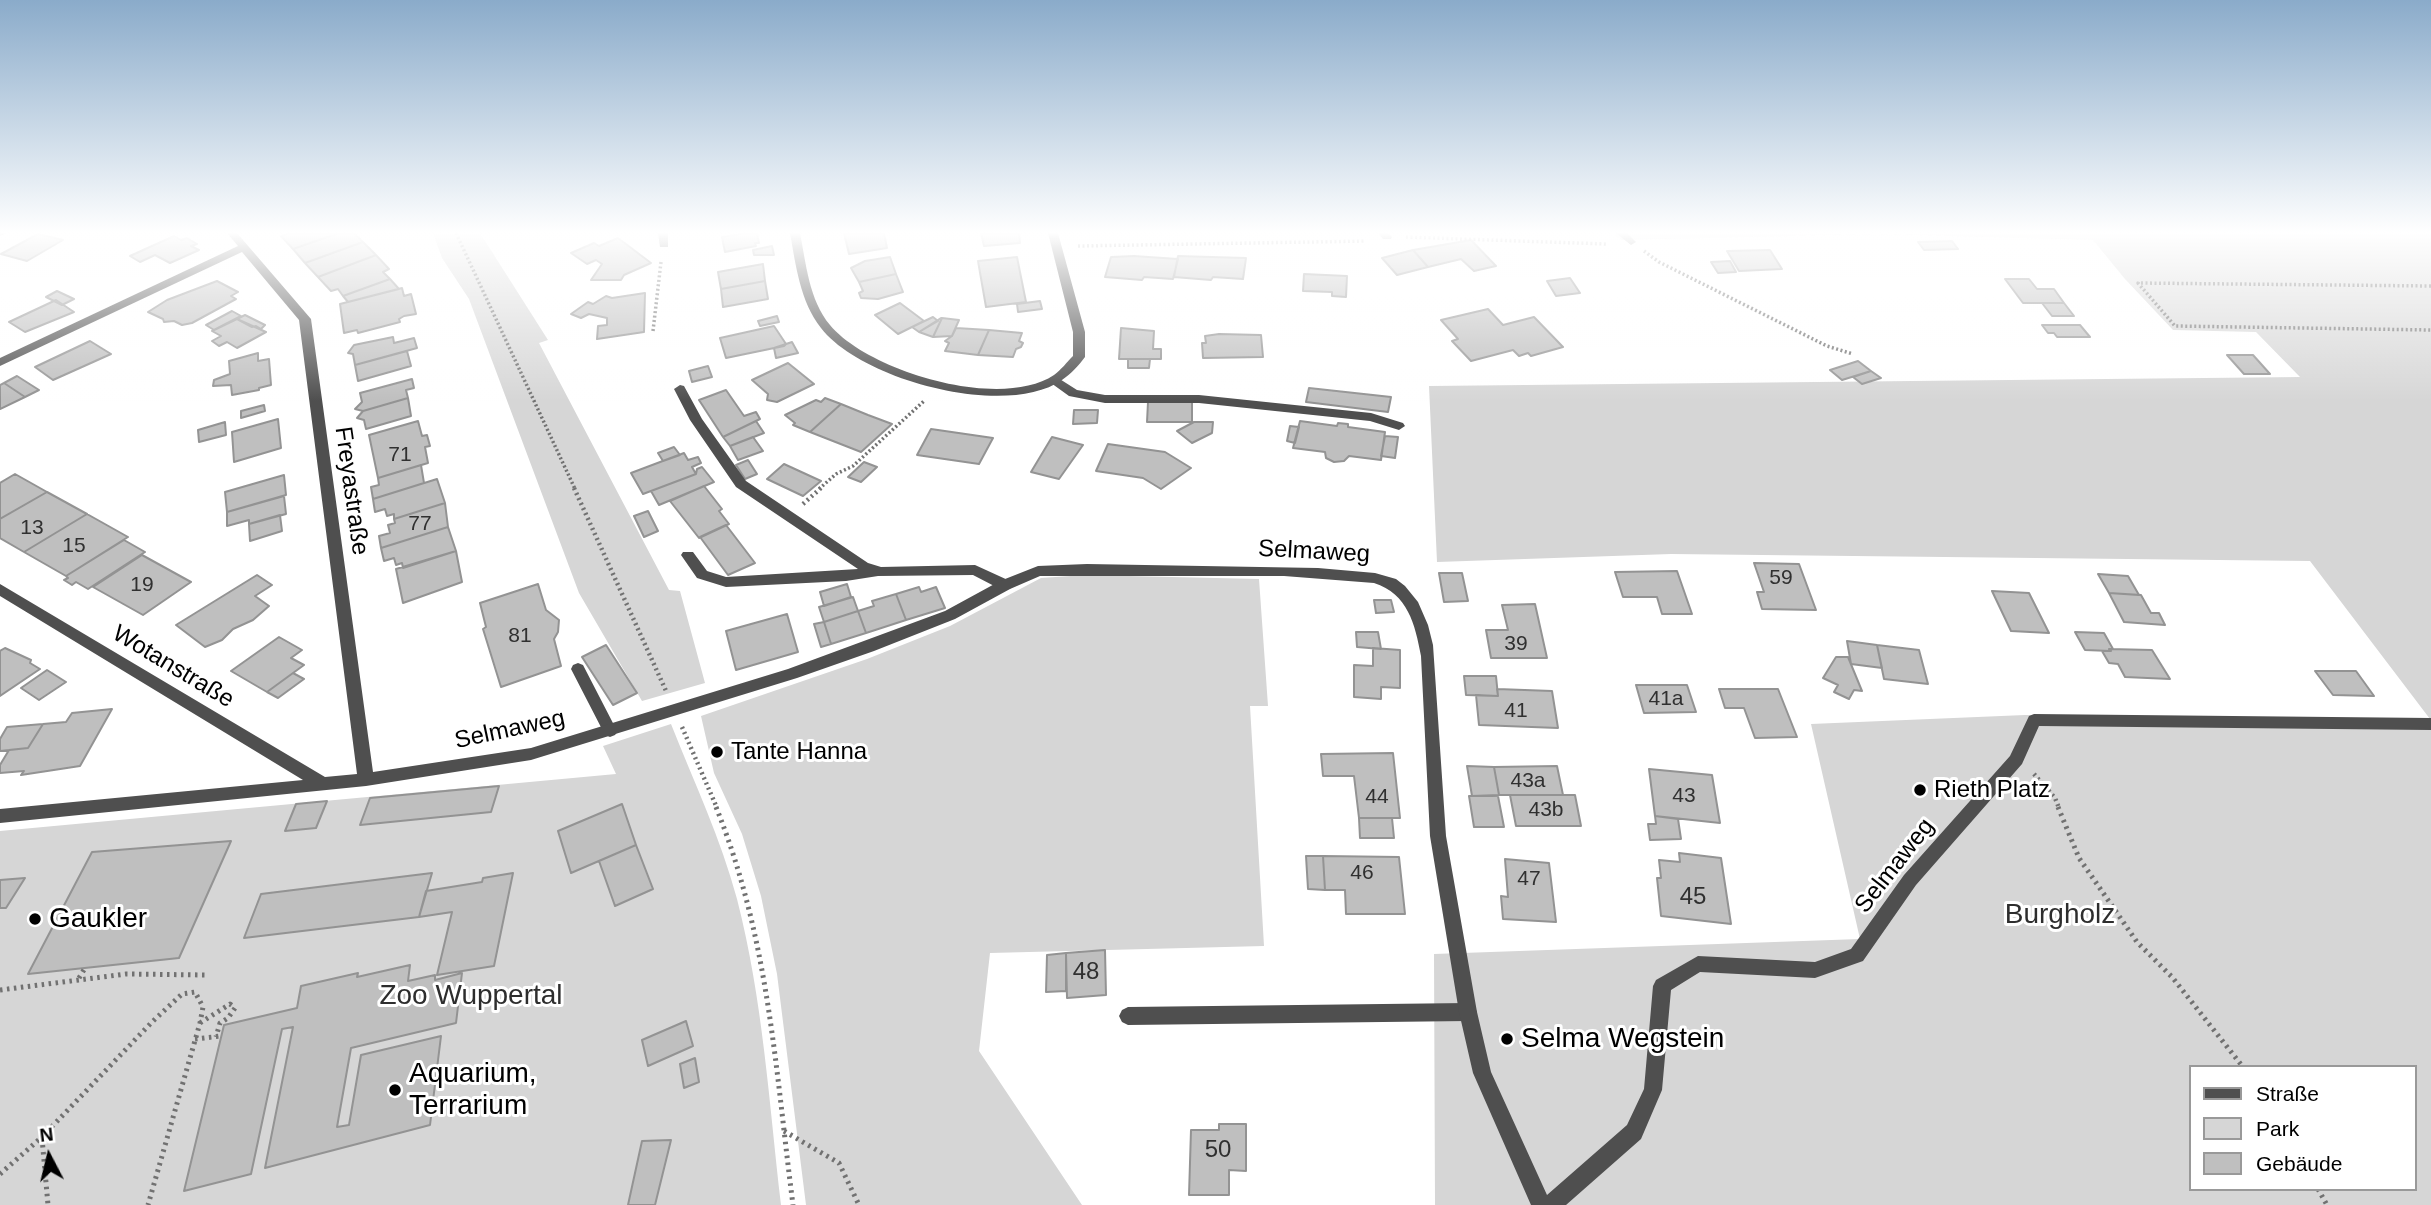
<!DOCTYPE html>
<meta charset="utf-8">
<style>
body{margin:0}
#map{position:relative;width:2431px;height:1205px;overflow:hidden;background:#fff;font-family:Helvetica,sans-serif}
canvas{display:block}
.legend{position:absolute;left:2189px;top:1065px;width:228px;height:126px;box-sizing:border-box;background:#fff;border:2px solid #999;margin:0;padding:9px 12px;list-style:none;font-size:21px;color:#000}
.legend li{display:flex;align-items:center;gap:14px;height:35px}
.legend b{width:35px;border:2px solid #999}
.north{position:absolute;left:14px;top:1121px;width:70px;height:70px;-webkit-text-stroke:5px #fff;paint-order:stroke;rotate:353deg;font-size:19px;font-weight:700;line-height:28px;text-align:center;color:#000}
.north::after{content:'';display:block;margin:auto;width:24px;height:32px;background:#000;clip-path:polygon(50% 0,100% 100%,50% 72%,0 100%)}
</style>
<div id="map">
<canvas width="2431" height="1205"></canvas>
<ul class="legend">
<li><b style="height:9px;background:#4f4f4f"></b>Straße</li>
<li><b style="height:19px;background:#d6d6d6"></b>Park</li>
<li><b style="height:19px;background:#bfbfbf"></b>Gebäude</li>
</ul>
<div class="north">N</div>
</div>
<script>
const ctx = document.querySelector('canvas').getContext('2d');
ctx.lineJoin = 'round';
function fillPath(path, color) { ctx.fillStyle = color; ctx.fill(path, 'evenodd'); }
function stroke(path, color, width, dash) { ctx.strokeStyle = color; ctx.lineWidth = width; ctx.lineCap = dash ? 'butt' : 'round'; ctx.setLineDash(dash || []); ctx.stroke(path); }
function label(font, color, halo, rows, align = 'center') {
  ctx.font = font + ' Helvetica,sans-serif'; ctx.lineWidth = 6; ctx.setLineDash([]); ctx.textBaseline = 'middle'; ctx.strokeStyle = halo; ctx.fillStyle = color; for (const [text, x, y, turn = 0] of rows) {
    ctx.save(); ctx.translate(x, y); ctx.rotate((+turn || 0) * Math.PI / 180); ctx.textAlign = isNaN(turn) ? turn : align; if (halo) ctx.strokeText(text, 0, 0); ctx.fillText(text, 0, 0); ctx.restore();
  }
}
const green = new Path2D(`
 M433 233H480L548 340 539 343 669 590 680 591 705 683 642 701 579 593 469 299 442 258Z
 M1612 233H2431V1205H1435L1434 954 1860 939 1811 724 2025 715 2430 719 2310 561 1671 554 1437 562 1429 386 2300 377 2256 332 2173 330 2125 279 2093 240 1876 234 1622 240ZM2191 1067H2415V1189H2191Z
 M1085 575 1259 579 1268 706H1250L1264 946 990 953 979 1051 1082 1205H806L777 974 761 896 742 834 714 773 701 716 867 659 950 626 1041 578Z
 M671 724C694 782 721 839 737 899 763 1000 769 1102 781 1205H0V831L616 774 603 746Z`);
const building = new Path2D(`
 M290 233H339L293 249 281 236Z
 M339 233H354L363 242 305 263 293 249Z
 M746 233H757L759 243H755L756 246 725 252 722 237Z
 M844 233H884L887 248 849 254Z
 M981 233H1019L1020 243 984 246Z
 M38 234 63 240 27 261 1 254Z
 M174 236 181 240 187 238 197 244 191 246 199 250 170 263 155 255 140 262 130 256Z
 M618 238 651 263 624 275 621 280H591L602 264 596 260 587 264 571 253 594 243 599 246Z
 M1471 240 1496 266 1474 271 1461 259 1428 267 1413 250Z
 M1952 241 1958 249 1924 250 1918 242Z
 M363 242 376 255 318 277 305 263Z
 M772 246 774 255H754L753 250Z
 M1413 250 1428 267 1397 275 1382 258Z
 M1770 250 1782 269 1739 271 1727 251Z
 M376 255 389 269 383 272 390 279 343 296 338 289 331 291 318 277Z
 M1134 256 1178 259 1173 279 1144 277 1142 280 1105 277 1111 257Z
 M1178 256 1246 258 1243 279 1213 277 1211 280 1174 277Z
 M890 257 896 274 859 282 851 268 865 261Z
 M1017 257 1026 302 986 307 978 261Z
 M1730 261 1736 272 1718 273 1711 262Z
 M763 264 765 281 721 289 718 272Z
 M896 274 903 292 878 299 861 298 859 293 863 291 859 282Z
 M1304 274 1347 276 1346 297 1332 296V292L1303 291Z
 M1570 278 1580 293 1556 296 1547 281Z
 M390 279 399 289 348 302 343 296Z
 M2005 279H2029L2037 289H2054L2064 303H2023Z
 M217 281 238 292 231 296 236 299 192 323 182 325 174 321 164 322 163 319 148 312 167 300Z
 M765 281 768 299 723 307 721 289Z
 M402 288 404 296 411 294 416 314 404 316 399 319 400 322 358 333 357 330 344 333 340 304Z
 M57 291 74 299 62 305 46 297Z
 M645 293 644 332 597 339 598 326 607 325V318L589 314 581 318 571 314 588 302 593 304 606 296 612 298Z
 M56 300 74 312 25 332 9 322Z
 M1040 301 1042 309 1018 312 1017 304Z
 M900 303 924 321 898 334 875 315Z
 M2042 303H2064L2074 316H2052Z
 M1488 309 1503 325 1534 317 1563 347 1531 356 1528 353 1519 356 1513 350 1471 361 1452 341 1458 339 1441 320Z
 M232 311 241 316 214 330 206 325Z
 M245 315 265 325 261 329 256 326 252 327 237 319Z
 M777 316 779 322 760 326 758 321Z
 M933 317 938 321 919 332 912 327Z
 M942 318 933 337 919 332 941 318Z
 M942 318 959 320 952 336 933 337Z
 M237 319 266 332 237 348 227 342 219 346 212 341 221 336 212 331Z
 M2042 325H2080L2090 337H2057L2054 333H2048Z
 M774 326 786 344 784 346 726 358 720 338Z
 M956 328 989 330 978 355 945 351 949 343 945 341 952 336Z
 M1121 328 1154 331 1153 349H1161V359H1119Z
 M989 330 1022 333 1019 341 1023 343 1021 347 1016 349 1013 357 978 355Z
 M1219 334 1261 335 1263 357 1203 358 1202 343H1206L1205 336Z
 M393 337 394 343 414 338 417 348 355 365 353 354 348 353 354 345Z
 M90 341 111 354 53 380 35 367Z
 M792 342 798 353 776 358 774 348Z
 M407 351 411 366 358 381 355 365Z
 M258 353V361L269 359 271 385 259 388V390L232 395 231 385 213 386 214 380 230 374 229 361Z
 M2227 355H2253L2270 374H2244Z
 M1128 359H1150L1149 368H1128Z
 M1858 361 1871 371 1842 380 1830 370Z
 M788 363 814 384 777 402 767 400 768 394 752 380Z
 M708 366 712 377 692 382 689 371Z
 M1871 371 1881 378 1862 384 1853 377Z
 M17 376 39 390 25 397 4 383Z
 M412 379 414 388 406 390 408 398 363 411 355 409 362 402 360 393Z
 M4 383 25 397 0 409V385Z
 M1309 388 1391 397 1388 412 1306 402Z
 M726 390 744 416 756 412 760 419 723 437 699 400Z
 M408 398 411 416 366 429 364 420 357 418 363 411Z
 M825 398 841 404 810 432 793 425 795 423 785 415 816 400 821 402Z
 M1148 402H1192V422H1147Z
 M841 404 868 415 892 424 861 452 810 432Z
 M264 405 265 411 241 418V411Z
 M1074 410H1098L1097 423 1073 424Z
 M278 419 281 448 234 462 232 432Z
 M418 421 422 436 427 435 430 446 425 447 428 463 378 478 369 435Z
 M756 421 764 433 730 446 723 437Z
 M1300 421 1337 426 1338 423 1348 424V427L1385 432 1381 460 1349 456 1344 461 1334 462 1326 458 1325 452 1293 448Z
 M225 422 226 435 199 442 198 430Z
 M1194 422H1213L1212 433 1192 443 1177 431Z
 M1290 426 1299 427 1295 443 1287 441Z
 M931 429 993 438 979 464 917 455Z
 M1385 436 1398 437 1395 458 1381 456Z
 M753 437 763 451 738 460 730 446Z
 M1052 437 1083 445 1059 479 1031 472Z
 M1108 444 1165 452 1191 468 1161 489 1143 478 1096 471Z
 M674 447 680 455 663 461 658 453Z
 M684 453 688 460 698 457 701 463 692 467 696 474 643 494 631 473Z
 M748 460 757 474 745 479 736 465Z
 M864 462 877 467 861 482 848 477Z
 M784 464 821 481 803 496 767 479Z
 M421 465 424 483 373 499 371 487 379 485 378 478Z
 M702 467 714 482 659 505 651 491 696 474 697 469Z
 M15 474 47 492 0 519V483Z
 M284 475 286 495 227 512 225 492Z
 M437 479 445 503 394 519V514L387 516 385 509 375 512 373 499Z
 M704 486 722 509 719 511 729 524 699 538 670 501Z
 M47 492 87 514 24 552 0 538V519Z
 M284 496 286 514 249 524V520L227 526V512Z
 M445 503 448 527 381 548 379 536 390 533 388 525 395 523 394 519Z
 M648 511 658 531 644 537 634 516Z
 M87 514 128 537 66 576 24 552Z
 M280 515 282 531 250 541 249 524Z
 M726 525 755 563 728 575 700 537Z
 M448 527 456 551 403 568 402 563 396 565 394 558 384 561 381 548Z
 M124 540 145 552 88 589 76 582 72 585 64 580 68 578 66 576Z
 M456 551 462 582 403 603 396 569Z
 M142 555 191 582 143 615 93 587Z
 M1754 563 1799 564 1816 610 1762 609 1757 592H1764Z
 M1677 571 1692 614H1662L1657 597H1623L1615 572Z
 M1439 573H1462L1468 601 1444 602Z
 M2098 574 2128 576 2139 595 2109 593Z
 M257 575 272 585 255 596 269 606 253 620 233 629 222 640 205 647 176 625Z
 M538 584 546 610 559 620 558 632 554 639 561 666 501 687 483 629 486 627 480 603Z
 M847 584 851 597 824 606 820 592Z
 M919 587 921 592 936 587 945 608 906 620 896 594Z
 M1992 591 2029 593 2049 633 2011 631Z
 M2109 593 2141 595 2151 613H2159L2165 625 2124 622Z
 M896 594 906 620 866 633 858 611 874 606 872 601Z
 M853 597 858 611 824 622 819 607Z
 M1374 600H1391L1394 612 1376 613Z
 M1535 604 1547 658H1491L1486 630H1508L1502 605Z
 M858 611 866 633 831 644 824 622Z
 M787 614 798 652 736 670 726 631Z
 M824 622 831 644 821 647 814 624Z
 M1356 632H1378L1381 649 1357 647Z
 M2075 632 2104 633 2113 649H2109L2111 651 2085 650Z
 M279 637 302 650 291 658 304 665 267 692 231 671Z
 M1847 641 1877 645 1882 668 1851 664Z
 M606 645 637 693 613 705 582 657Z
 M1877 645 1919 650 1928 684 1884 679Z
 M5 648 31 660 30 663 40 669 0 696V651Z
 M1373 648 1400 650V688L1381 687V699L1354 697V665L1373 666Z
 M2109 649 2152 650 2170 679 2125 677 2118 664 2109 663 2102 651H2111Z
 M1836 657H1848L1862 691 1854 690 1849 699 1834 692 1838 685 1823 678Z
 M47 670 66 682 39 700 21 688Z
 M2315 671H2356L2374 696 2333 695Z
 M293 673 304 679 278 698 267 692Z
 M1464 676H1496L1498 696 1466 695Z
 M1636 685H1687L1696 712 1644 713Z
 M1497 689 1552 691 1558 728 1479 725 1476 695 1498 696Z
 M1719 689H1778L1797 737 1755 738 1744 708H1725Z
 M112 709 80 766 21 775 24 771 0 773V765L9 750 28 748 43 724 66 722 72 713Z
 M43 724 28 748 0 751V739L7 727Z
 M1393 753 1400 818H1359L1354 776H1323L1321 754Z
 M1467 766 1494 767 1499 795 1472 796Z
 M1557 766 1563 795H1499L1494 767Z
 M1649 769 1712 775 1720 823 1655 816Z
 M499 786 491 812 360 825 370 798Z
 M1510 795H1575L1581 826H1516Z
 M1469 796H1498L1504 827H1474Z
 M327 801 316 828 285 831 296 804Z
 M622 804 636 845 571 873 558 831Z
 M1655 816 1678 819 1681 839 1650 840 1648 824H1656Z
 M1359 818H1392L1394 838H1360Z
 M231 841 179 958 28 974 92 852Z
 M636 845 653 889 615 906 599 861Z
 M1679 853 1721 858 1731 924 1661 916 1657 878H1661L1659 860 1680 862Z
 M1306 856H1323L1325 890 1308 889Z
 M1323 856 1399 857 1405 914H1346L1345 890H1325Z
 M1505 859 1549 863 1556 922 1503 919 1501 896 1508 897Z
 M432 873 419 917 244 938 261 894Z
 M513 873 494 966 437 975 452 912 419 917 426 891 482 882 483 878Z
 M25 878 6 908H0V880Z
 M1105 950 1106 995 1067 998 1066 953Z
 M1066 953V991L1046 992 1047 955Z
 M410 965 408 981 435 975V980L462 973 456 1023 351 1048 337 1127 349 1125 361 1055 441 1036 430 1125 265 1168 293 1027 282 1029 251 1174 184 1191 224 1025 297 1008 301 986 358 973 357 977Z
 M686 1021 693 1046 648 1066 642 1040Z
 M695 1058 699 1082 684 1088 680 1064Z
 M1219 1124H1246V1171L1229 1170V1195H1189L1191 1130H1219Z
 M671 1140 655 1205H628L642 1141Z`);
const pathFar2 = new Path2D(`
 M456 233 575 489
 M1406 237 1607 244
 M1078 246 1366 241
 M1644 251 1659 262 1827 346 1853 354
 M2431 286 2138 283 2175 326 2431 330
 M653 331 661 262
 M819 489 836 474 853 466 924 401`);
const pathFar1 = new Path2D(`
 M574 488 667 693
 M803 504 821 488
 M682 727 717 808
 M2034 774 2055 798 2059 808`);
const path = new Path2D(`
 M716 807C769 939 775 1066 793 1205
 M2058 807 2079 858 2137 942 2172 977 2243 1067
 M79 978 85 968
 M0 990 126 974 206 975
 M200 1023 230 1004 235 1008 228 1018 220 1023 216 1037
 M195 1039 221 1036
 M784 1131 839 1163 859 1205
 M42 1138 48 1205
 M0 1174 42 1137 152 1022 182 994 195 992 203 1007 200 1023 148 1205
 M2318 1189 2327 1205`);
const service = new Path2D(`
 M658 233H668V247H660Z
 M1616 233H1627L1636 242 1631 245Z
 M1055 376 1077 390 1105 395H1199L1371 413 1403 423 1405 426 1399 430 1370 421 1199 403H1105L1069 396 1051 383 1049 380Z
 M680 385 684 386 702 419 746 481 868 563 881 567 975 565 1010 581 1012 585 1010 589H1000L973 575 878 576 846 581 726 587 697 578 681 555 683 552H693L707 571 726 577 858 569 736 487 690 420 674 389Z
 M578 663 583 665 615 727 618 731 615 735 610 737 605 735 571 669 573 665Z
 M1468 1003 1474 1006 1477 1012 1474 1018 1468 1021 1128 1025 1122 1022 1119 1016 1122 1010 1128 1007Z`);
const minor = new Path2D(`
 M0 233H7L0 236Z
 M227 233H237L311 319 373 772 531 748 788 669 945 611 1000 581 1038 566 1087 564 1318 568 1375 573 1396 579 1405 586 1418 602 1428 625 1433 645 1446 836 1477 1012 1491 1072 1547 1195 1627 1125 1644 1089 1653 986 1656 980 1698 956 1815 962 1851 949 1904 875 2010 756 2029 716 2034 714 2431 718V730L2039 726 2022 764 1916 885 1863 961 1815 978 1700 972 1671 990 1662 1090 1641 1139 1566 1205H1531L1473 1073 1459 1012 1430 836 1421 656C1415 624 1408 594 1374 583L1284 576H1040L1010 589 955 619 874 651 797 678 531 760 366 786 0 823V809L303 780 0 596V584L325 777 357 774 299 320 242 252 0 366V358L238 246Z
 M790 233H800C806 263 809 300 830 325 868 371 1000 411 1054 375 1061 370 1067 362 1073 356V332L1048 233H1058L1085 332V357C1079 365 1071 374 1062 380 1006 419 861 380 821 328 800 301 796 266 790 233Z
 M1378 233H1388L1392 237 1391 239H1383Z`);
const markers = [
 [717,752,7,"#000"],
 [1920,790,7,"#000"],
 [35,919,7,"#000"],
 [1507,1039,7,"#000"],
 [395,1090,7,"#000"]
];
const numberNames = [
 ["71",400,455],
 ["77",420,524],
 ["13",32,528],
 ["15",74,546],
 ["59",1781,578],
 ["19",142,585],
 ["81",520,636],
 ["39",1516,644],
 ["41a",1666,699],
 ["41",1516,711],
 ["43a",1528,781],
 ["43",1684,796],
 ["44",1377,797],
 ["43b",1546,810],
 ["46",1362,873],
 ["47",1529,879]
];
const streetNames = [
 ["Freyastraße",351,491,82],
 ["Selmaweg",1314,552,3],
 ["Wotanstraße",173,667,31],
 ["Selmaweg",510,730,-12],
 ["Selmaweg",1895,866,-52]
];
const poiNames = [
 ["Tante Hanna",731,752],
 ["Rieth Platz",1934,790]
];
const nearNumbernames = [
 ["45",1693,897],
 ["48",1086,972],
 ["50",1218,1150]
];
const nearParknames = [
 ["Burgholz",2060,915],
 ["Zoo Wuppertal",471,996]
];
const nearPoinames = [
 ["Gaukler",49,919],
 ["Selma Wegstein",1521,1039],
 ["Aquarium,",409,1074],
 ["Terrarium",409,1106]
];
fillPath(green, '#d6d6d6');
fillPath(building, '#bfbfbf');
stroke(building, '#939393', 2);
stroke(pathFar2, '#717171', 3.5, [2, 2.5]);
stroke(pathFar1, '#717171', 4.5, [2, 3.5]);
stroke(path, '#717171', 5, [2.5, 4.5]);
fillPath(service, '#4f4f4f');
fillPath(minor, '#4f4f4f');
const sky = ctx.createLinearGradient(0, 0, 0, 401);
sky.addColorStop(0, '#8aabca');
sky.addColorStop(0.58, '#fff');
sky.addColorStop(1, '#ffffff00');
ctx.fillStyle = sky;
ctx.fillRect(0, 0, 2431, 401);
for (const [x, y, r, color] of markers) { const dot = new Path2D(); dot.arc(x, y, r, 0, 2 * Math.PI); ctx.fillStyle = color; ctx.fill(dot); stroke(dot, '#fff', 2.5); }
label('21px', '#303030', null, numberNames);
label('24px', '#000', '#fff', streetNames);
label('24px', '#000', '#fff', poiNames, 'left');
label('24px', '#303030', null, nearNumbernames);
label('28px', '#2d2d2d', '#fff', nearParknames);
label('28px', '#000', '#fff', nearPoinames, 'left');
</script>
